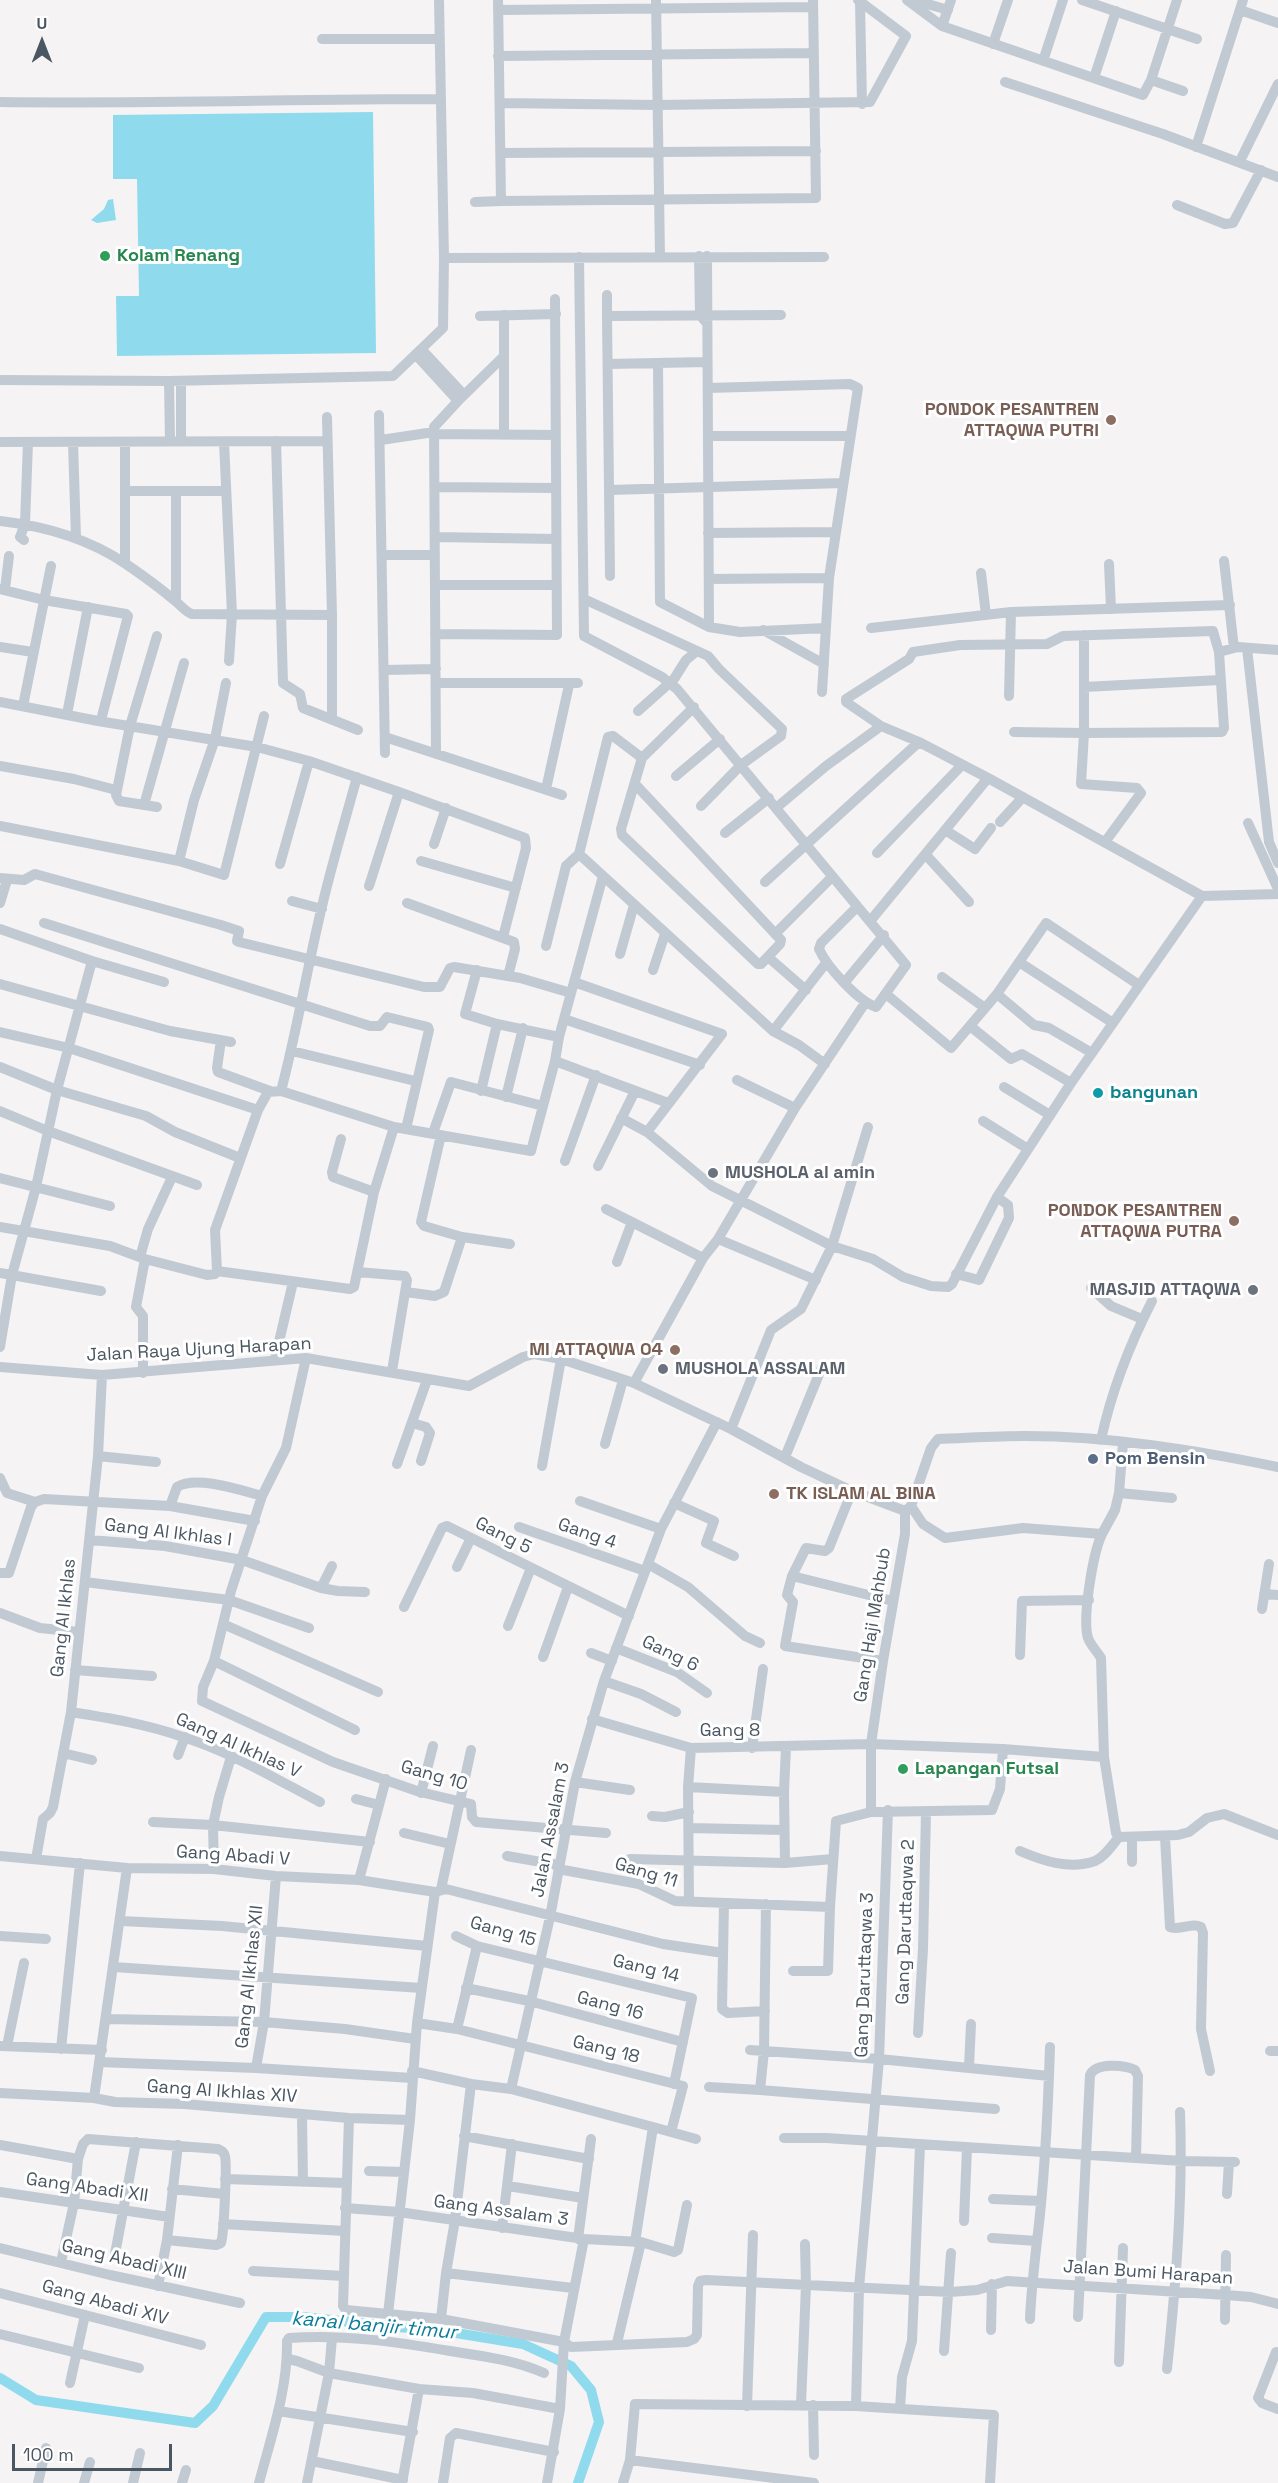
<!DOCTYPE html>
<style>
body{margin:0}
#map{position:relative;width:1278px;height:2483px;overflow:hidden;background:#f5f3f3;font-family:"Space Grotesk",sans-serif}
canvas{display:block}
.north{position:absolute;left:12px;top:12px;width:60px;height:60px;-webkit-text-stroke:4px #fff;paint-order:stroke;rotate:0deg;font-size:16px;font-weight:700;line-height:24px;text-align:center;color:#4a5661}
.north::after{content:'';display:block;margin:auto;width:21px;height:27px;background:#4a5661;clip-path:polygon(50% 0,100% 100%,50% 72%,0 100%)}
.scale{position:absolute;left:12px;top:2444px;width:160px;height:27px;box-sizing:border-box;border:3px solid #4a5661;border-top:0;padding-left:8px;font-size:18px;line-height:21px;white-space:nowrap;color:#4a5661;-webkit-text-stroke:4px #fff;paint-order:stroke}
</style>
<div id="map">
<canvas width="1278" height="2483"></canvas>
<div class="north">U</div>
<div class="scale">100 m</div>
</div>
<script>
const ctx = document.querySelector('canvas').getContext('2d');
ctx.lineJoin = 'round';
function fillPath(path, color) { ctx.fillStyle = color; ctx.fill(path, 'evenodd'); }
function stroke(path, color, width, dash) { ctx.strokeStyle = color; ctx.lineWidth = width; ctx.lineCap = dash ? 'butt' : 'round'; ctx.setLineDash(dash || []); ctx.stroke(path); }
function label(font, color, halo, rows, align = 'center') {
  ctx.font = font + ' "Space Grotesk",sans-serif'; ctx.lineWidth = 6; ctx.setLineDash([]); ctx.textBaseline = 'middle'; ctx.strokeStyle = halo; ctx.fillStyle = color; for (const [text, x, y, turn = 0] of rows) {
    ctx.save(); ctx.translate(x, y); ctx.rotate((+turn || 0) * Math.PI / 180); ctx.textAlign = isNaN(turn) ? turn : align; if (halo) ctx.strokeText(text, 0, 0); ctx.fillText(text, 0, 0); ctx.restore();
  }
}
const water = new Path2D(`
 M373 112 376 353 117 356 116 296H139L137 179H113V115Z
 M113 199 116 220 97 223 91 220 104 209 108 200Z`);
const canal = new Path2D(`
 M0 2378 36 2400 195 2423 213 2406 266 2317H303L456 2333 523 2344 571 2366 591 2390 599 2422 578 2483`);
const minor = new Path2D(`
 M498 0 501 201 816 198 813 0
 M656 0 660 256
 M907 0 942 26 1143 95 1151 80 1177 0
 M1082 0 1197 39
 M860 1 862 104
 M914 4 924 3 948 10
 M498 10 813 7
 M1240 10 1278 23
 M942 26 951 0
 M322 39H439
 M993 44 1008 0
 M498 56 814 53
 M1043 61 1063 0
 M1094 78 1116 11
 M1151 80 1183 91
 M1005 82 1163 134 1278 177
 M0 102C147 104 293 99 439 99
 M500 103 658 105 870 102 906 36 858 0
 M1196 147 1243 0
 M501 153 816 151
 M1240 161 1278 84
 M475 202 501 201
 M1177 205 1225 224 1233 223 1261 170
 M699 256 700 315 705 321
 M707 256 709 627
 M579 257 584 636 662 677 677 689 906 965 876 1007C858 1001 827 967 819 949L821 943 857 907
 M444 258 824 257
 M607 295V316
 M504 315V435
 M480 316 556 314
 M422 350 464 395
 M416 355 458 401
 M658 363 660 602 709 627 740 632 826 628
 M608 364 707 362
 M0 380 169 381 393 376 443 328 444 258 439 0
 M169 381 170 441
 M181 381V441
 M708 388 850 384 858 388 829 578 822 692
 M379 415 385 753
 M327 417 332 615V720
 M435 434 555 435
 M708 436H850
 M381 440 434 432
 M276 441 283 683 300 694 303 708 358 730
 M0 442 327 441
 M73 442 76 538
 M224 442 232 614 229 661
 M435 487 555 488
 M610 490 843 483
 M125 491H226
 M176 492V601
 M0 521C44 526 89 539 126 564 142 575 159 587 174 600 181 605 184 611 192 614L332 615
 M708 533 836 532
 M435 537 556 539
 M24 540 20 537 25 524 28 442
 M382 555H435
 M1224 561 1234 648
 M125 563V442
 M1109 564 1111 609
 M981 573 986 615
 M610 576 607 316 781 315
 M709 579 829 578
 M435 585H556
 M0 589 44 600 126 614 128 616 101 720
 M5 589 9 556
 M584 599 708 656 719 669 782 729 781 736 741 765 701 806
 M871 628 1011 612 1230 605
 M763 630 824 664
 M435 634 557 635 555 299
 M1084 635V733L1081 784 1137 788 1141 793 1105 842
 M157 636 130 726 116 795 119 801 157 807
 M0 647 33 652
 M1247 648 1269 842 1278 863
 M1219 652 1213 631 1063 636 1047 644 960 645 913 652 909 659 846 699V702L881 726 919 742 988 778 1202 896 1278 894
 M384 670 436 669
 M436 683H578
 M1084 687 1220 680
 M1009 696 1011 612
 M0 702 98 721 257 747 309 761 399 792 525 838 526 848 503 937
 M23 706 51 566
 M638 711 674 679 686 660 697 651
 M67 714 88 607
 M1014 732 1084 733 1222 732 1224 728 1219 652 1238 647 1278 650
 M385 737 562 795
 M436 754 434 427 458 401 503 357
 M0 766 74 779 116 790
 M676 776 720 739
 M635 784 781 940 780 944 761 964H758L622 835 621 829 642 758 694 707
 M546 789 569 685
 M144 805 184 663
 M776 808 826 766 881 726
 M1000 822 1023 797
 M1248 823 1278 889
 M0 826 179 861 224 875 264 716
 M945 830 975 849 991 828
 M725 833 769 798
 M434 844 446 808
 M877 853 962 765
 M579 854 773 1031 799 1045 825 1064
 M926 855 969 902
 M179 861 194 800 215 739 226 683
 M421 861 516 888
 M280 864 309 761
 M0 878 24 880 35 874 221 925 239 931 237 941 239 942 424 987H440L450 968 454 967 520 978 571 993
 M765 882 919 742
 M369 886 399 792
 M292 901 322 909
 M0 903 7 880
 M407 903 514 942 515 949 508 976
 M871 920 988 778
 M44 923 370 1026H380L387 1017 428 1027 429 1030 406 1129
 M0 929 92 961 164 982
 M775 934 832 877
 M546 946 566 866 579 854 608 737 613 736 642 758
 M620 954 634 905
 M768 957 806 990
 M1019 962 1113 1023
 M477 970 465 1014 497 1024 559 1037
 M653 970 665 934
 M942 977 985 1008
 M574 982 722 1034 647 1132
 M845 982 884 935
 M0 984 170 1031 231 1042
 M886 994 951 1048 997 994 1046 923 1139 985
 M997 994 1034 1025 1049 1028 1092 1053
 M564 1019 700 1065
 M970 1026 1011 1059 1022 1054 1071 1083
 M773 1031 826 963
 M0 1032 69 1048 258 1110
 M221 1040 217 1068 218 1072 270 1091
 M292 1051 415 1081
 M555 1061 668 1103
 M0 1067 57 1090 146 1116 175 1132 240 1158
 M737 1080 795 1108
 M1004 1087 1050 1115
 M281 1091 394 1127
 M481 1091 497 1024
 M506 1097 523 1028
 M0 1111 48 1131 197 1185
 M621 1118 647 1132 712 1186 832 1246 873 1259 903 1277 931 1286 948 1287 952 1284 997 1197 1071 1083 1202 896
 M983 1121 1028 1149
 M433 1133 451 1082 543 1106
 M441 1135 421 1222 424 1226 462 1237
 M341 1139 332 1172 333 1177 374 1192
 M565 1161 596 1075
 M598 1166 635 1091
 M0 1178 110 1206
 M606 1209 703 1258
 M0 1227 110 1246 145 1259 207 1275 215 1274 217 1271 350 1289 354 1287 374 1192 394 1127 531 1151 555 1061 559 1037 603 876
 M718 1239 816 1280
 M140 1257 148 1229 172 1177
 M617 1262 632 1222
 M217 1271 215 1230 258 1110 268 1092 281 1091C298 1027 308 962 324 898 334 857 346 817 357 777
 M358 1272 405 1276 407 1280 392 1371
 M0 1273 101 1291
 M956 1274 979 1280 1009 1218 1008 1205 997 1197
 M1091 1288 1111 1306 1142 1319
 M406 1292 435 1296 444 1292 462 1237 510 1244
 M0 1347 12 1275 36 1187 57 1090 92 961
 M306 1358 286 1448 262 1496 231 1591 214 1661 203 1687 202 1701 333 1762 420 1792 471 1804 472 1817 476 1822 606 1833
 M275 1359 293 1282
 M0 1367 102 1375 306 1358 469 1386 523 1357 534 1354 561 1359 634 1383 731 1429 801 1467 852 1491 905 1511 911 1506 931 1448 938 1439C967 1438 996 1436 1025 1436 1110 1436 1195 1450 1278 1467
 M143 1373V1316L136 1307 145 1259
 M634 1383 703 1258 718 1239 795 1108 865 1003
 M412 1423 426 1427 430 1433 421 1461
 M731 1429 771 1330 801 1309 832 1246 868 1127
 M1101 1440C1111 1393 1130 1344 1152 1301
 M605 1444 623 1380
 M98 1456 156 1462
 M785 1457 822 1367
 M397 1464 427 1380
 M542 1466 561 1359
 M0 1478 7 1493 35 1502
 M852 1491 829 1548 825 1551 806 1548 792 1576 787 1595 793 1602 785 1646 883 1661
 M1119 1493 1172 1498
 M580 1501 661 1529
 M674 1503 714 1521 706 1543 734 1556
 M170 1506 177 1487C196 1475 240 1490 262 1496
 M911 1506 923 1524 945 1538 1023 1528 1102 1534 1115 1510 1119 1493 1123 1443
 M519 1527 645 1571
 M1102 1534C1093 1553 1082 1618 1088 1638 1091 1646 1097 1651 1101 1658L1104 1757 1116 1833 1119 1837
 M90 1540 165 1546 242 1560 321 1588 332 1566
 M648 1564 688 1587 745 1636 760 1643
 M457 1567 471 1538
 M0 1573H9L31 1507 35 1502 44 1499 170 1506 255 1521
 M792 1576 893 1601
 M85 1582 229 1600 309 1628
 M321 1588 338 1591 365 1592
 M1264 1594 1278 1595
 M404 1607 442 1528 447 1526 629 1616
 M1262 1609 1269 1564
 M0 1613 40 1628 79 1632
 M223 1624 378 1692
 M508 1626 531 1568
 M616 1648 677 1672 707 1693
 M591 1653 612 1661
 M1020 1655 1022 1601 1089 1600
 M543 1657 568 1587
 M214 1661 355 1730
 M75 1670 152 1676
 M604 1681 641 1694 676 1712
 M71 1712C109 1718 146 1724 183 1737 231 1752 276 1779 320 1802
 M592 1719 691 1748 871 1744 1003 1749 1104 1757
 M752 1748 763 1669
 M63 1753 92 1760
 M178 1755 185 1737
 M575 1782 630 1790
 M688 1787 784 1792
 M421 1793 433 1746
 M356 1799 379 1805
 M871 1812 992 1810 1000 1789 1003 1749
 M652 1816 665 1817 689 1812
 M153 1822 213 1825 370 1842
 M689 1828 784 1830
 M404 1833 450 1844
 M1119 1837 1178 1835 1189 1832 1207 1818 1224 1814 1278 1835
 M1165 1837 1170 1927C1181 1931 1191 1922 1201 1927L1203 1933 1201 2029 1210 2071
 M1020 1851C1043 1861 1070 1870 1095 1861 1105 1857 1112 1845 1119 1837
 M0 1856 127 1868 214 1869 276 1876 359 1880 435 1892
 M507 1856 558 1865
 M36 1859 43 1819 50 1813 53 1807 71 1712 98 1456 102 1375
 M630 1859 785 1863 833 1859
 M1132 1862V1838
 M785 1863 784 1792 786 1747
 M214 1869 213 1825 219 1797 231 1757
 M558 1869 639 1884 675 1901 830 1907 836 1821 871 1812V1744L883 1661 905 1534V1511
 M359 1880 386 1779
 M441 1889 471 1750
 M435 1892 417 2023 410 2120 388 2314 441 2319 564 2342 571 2347 687 2342 694 2339 697 2335 698 2286 700 2281 706 2280 950 2292 977 2290 1007 2281 1226 2295 1251 2297 1278 2304
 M435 1892 446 1889 663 1944 723 1953
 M689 1901 688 1787 691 1748
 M724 1903 722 2009 728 2013 765 2011
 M766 1904 764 2051 760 2090 995 2109
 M121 1921 222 1926 427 1946
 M0 1936 46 1939
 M456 1936 477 1946 692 1998 674 2084
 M114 1967 421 1988
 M793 1971H828L830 1907
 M466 1988 529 2001 683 2042
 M106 2019 264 2022 345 2029 415 2039
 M417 2023 457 2029 683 2086 671 2132
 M457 2029 477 1946
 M918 2033 923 1949 926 1812
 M0 2046 102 2050
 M7 2046 24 1963
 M61 2049 80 1863
 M750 2050 879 2059 1049 2076
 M1270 2051H1278
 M99 2062 256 2068 264 2022 276 1876
 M969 2067 971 2024
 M256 2068 412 2078
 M412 2071 471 2084 511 2089 550 1917 575 1782 604 1681 661 1529 717 1422
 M471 2084 455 2220 446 2273 573 2288
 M709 2087 760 2090
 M511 2089 653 2127 635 2242
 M0 2093 94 2098 115 2102 184 2104 349 2118 410 2120
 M94 2098 127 1868
 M302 2114 303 2182
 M349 2118 343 2306 346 2310 388 2314
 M653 2127 696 2139
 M464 2136 589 2159
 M784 2138H826L1182 2161 1235 2162
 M0 2145 78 2159
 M369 2171 404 2172
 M225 2179 346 2183
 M508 2186 583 2198
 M172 2189 224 2194
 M0 2192 169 2217
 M1227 2194 1229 2162
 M993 2199 1041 2201
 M345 2208 399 2212 584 2239 564 2342 560 2409 547 2483
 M964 2221 967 2148
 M223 2224 345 2231
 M502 2228 512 2144
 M992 2238 1037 2241
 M578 2239 591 2139
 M584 2239 641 2242 674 2252 678 2250 687 2205
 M0 2248 110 2275 240 2303
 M115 2254 136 2142
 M61 2262 74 2203 78 2159 83 2144 88 2139 218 2149C223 2152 223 2151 225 2156 227 2165 224 2234 221 2243L216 2245 167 2240
 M253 2271 344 2276
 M158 2286 167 2240 178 2145
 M0 2293 201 2345
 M1078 2317 1090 2075C1096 2062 1125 2065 1135 2070L1138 2076 1136 2158
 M441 2319 446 2273
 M1030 2319C1031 2293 1034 2267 1037 2241 1045 2177 1048 2111 1050 2047
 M1225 2320 1226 2255
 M991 2330 992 2284
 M0 2334 139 2368
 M617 2343 641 2242
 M944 2351 951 2253
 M1276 2352 1258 2398 1262 2403 1278 2409
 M288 2359 297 2361 329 2373 419 2389 473 2393 560 2409
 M1119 2362 1123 2248
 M1167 2369C1176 2283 1183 2198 1180 2112
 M70 2383 85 2315
 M801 2404 806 2286 805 2244
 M813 2405 814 2455
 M747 2406 753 2235
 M856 2406 859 2288 879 2059 888 1810
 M900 2409 902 2377 912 2341 920 2145
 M278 2411 413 2432
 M630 2460 814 2483
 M312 2461 403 2480
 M38 2483 46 2448
 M84 2483 90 2462
 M133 2483 140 2453
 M182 2483 186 2470
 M259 2483C271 2437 288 2389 287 2341L289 2338C343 2334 397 2342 450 2351 482 2356 514 2360 544 2373
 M307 2483 329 2373 332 2338
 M402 2483 419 2389
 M443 2483 450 2438 456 2433 554 2452
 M623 2483 630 2460 635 2404 856 2406 994 2415 990 2483`);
const markers = [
 [105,256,6,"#2e9e5b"],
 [1111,420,6,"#8d6e63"],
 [1098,1093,6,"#0f9aa8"],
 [713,1173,6,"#6b7280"],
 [1234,1221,6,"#8d6e63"],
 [1253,1290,6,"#6b7280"],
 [675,1350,6,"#8d6e63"],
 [663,1369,6,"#6b7280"],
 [1093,1459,6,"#5c6f8a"],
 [774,1494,6,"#8d6e63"],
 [903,1769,6,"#2e9e5b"]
];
const leisureNames = [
 ["Kolam Renang",117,256],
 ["Lapangan Futsal",915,1769]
];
const educationNames = [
 ["PONDOK PESANTREN",1099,410],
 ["ATTAQWA PUTRI",1099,431],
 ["PONDOK PESANTREN",1222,1211],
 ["ATTAQWA PUTRA",1222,1232],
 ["MI ATTAQWA 04",663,1350],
 ["TK ISLAM AL BINA",786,1494,"left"]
];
const cultureNames = [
 ["bangunan",1110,1093]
];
const worshipNames = [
 ["MUSHOLA al amin",725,1173],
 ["MASJID ATTAQWA",1241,1290,"right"],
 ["MUSHOLA ASSALAM",675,1369]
];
const streetNames = [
 ["Jalan Raya Ujung Harapan",199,1350,-3],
 ["Gang Al Ikhlas I",168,1533,7],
 ["Gang 4",587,1534,19],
 ["Gang 5",503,1536,27],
 ["Gang Al Ikhlas",64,1618,-84],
 ["Gang Haji Mahbub",873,1625,-81],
 ["Gang 6",670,1654,26],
 ["Gang 8",730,1731],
 ["Gang Al Ikhlas V",238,1746,24],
 ["Gang 10",434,1776,16],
 ["Jalan Assalam 3",551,1830,-79],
 ["Gang Abadi V",233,1856,4],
 ["Gang 11",646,1873,17],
 ["Gang Daruttaqwa 2",906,1922,-88],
 ["Gang 15",503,1932,16],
 ["Gang 14",646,1969,14],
 ["Gang Daruttaqwa 3",865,1975,-88],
 ["Gang Al Ikhlas XII",250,1977,-84],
 ["Gang 16",610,2006,15],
 ["Gang 18",606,2050,14],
 ["Gang Al Ikhlas XIV",222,2092,4],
 ["Gang Abadi XII",87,2188,8],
 ["Gang Assalam 3",501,2211,8],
 ["Gang Abadi XIII",124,2260,13],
 ["Jalan Bumi Harapan",1148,2273,4],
 ["Gang Abadi XIV",105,2303,15]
];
const serviceNames = [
 ["Pom Bensin",1105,1459]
];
const waterNames = [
 ["kanal banjir timur",374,2326,5]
];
fillPath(water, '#90daee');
stroke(canal, '#90daee', 10);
stroke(minor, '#c1cad2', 10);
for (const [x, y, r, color] of markers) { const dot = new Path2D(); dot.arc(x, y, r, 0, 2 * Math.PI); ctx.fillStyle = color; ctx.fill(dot); stroke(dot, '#fff', 2); }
label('bold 18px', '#27864d', '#fff', leisureNames, 'left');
label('bold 18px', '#785e54', '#fff', educationNames, 'right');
label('bold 18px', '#0d838f', '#fff', cultureNames, 'left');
label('bold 18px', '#5b616d', '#fff', worshipNames, 'left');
label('18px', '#4a5661', '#fff', streetNames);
label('bold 18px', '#4e5e75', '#fff', serviceNames, 'left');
label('italic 20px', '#0c7c9b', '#fff', waterNames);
</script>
